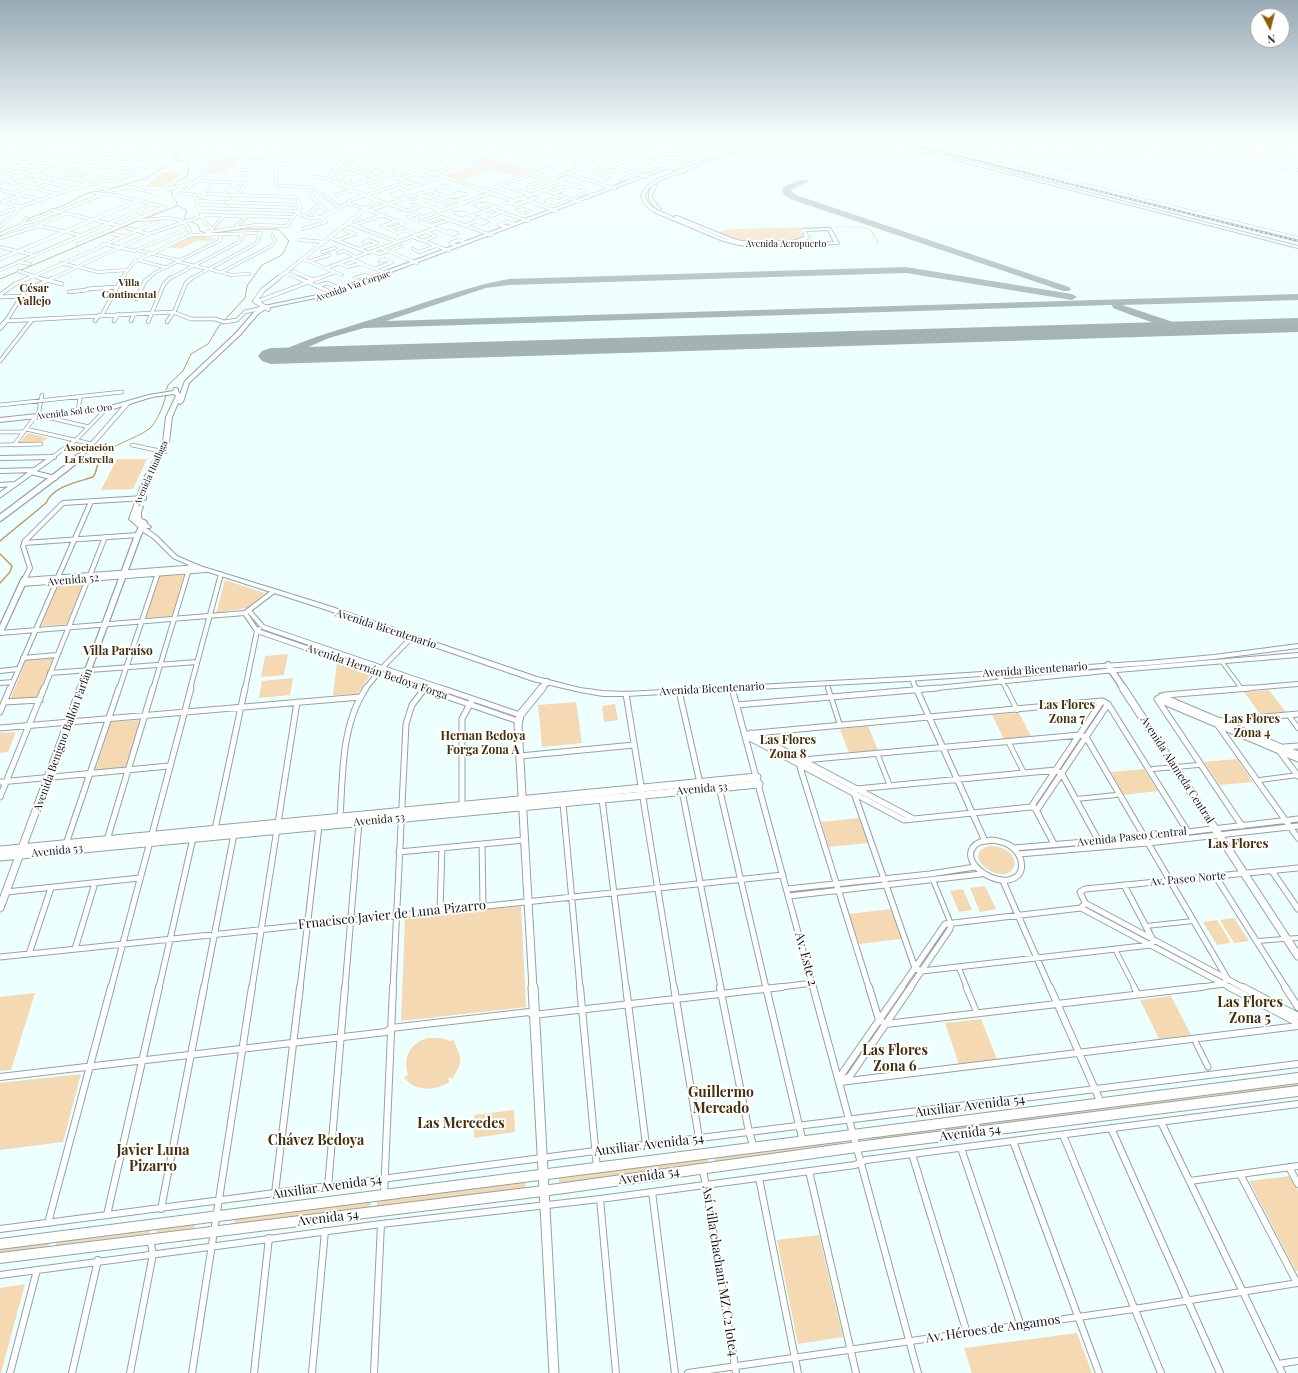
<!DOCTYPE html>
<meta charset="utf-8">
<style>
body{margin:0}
#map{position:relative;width:1298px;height:1373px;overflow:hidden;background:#edffff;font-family:"Playfair Display",serif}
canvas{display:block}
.north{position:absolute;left:1250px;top:8px;width:40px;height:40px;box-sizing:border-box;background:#fff;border:1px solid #a0a3a3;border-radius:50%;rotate:173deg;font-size:11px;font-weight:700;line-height:16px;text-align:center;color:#111818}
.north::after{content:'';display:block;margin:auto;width:14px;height:18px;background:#8d5f05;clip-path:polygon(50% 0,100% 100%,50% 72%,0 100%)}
</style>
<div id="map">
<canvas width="1298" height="1373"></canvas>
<div class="north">N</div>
</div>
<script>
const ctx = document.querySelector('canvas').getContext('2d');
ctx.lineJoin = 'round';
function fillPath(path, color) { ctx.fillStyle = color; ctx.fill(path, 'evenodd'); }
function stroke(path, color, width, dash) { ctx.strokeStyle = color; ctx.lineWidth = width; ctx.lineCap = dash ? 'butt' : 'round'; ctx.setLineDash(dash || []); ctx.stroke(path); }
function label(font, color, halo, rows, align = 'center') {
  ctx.font = font + ' "Playfair Display",serif'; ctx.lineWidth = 4; ctx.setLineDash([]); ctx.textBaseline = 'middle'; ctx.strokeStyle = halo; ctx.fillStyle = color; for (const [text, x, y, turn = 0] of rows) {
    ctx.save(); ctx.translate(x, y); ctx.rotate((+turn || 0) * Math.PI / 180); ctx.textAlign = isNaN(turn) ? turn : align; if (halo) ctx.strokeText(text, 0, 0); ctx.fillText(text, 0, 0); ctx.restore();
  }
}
const green = new Path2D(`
 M693 140H744L713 151 683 144Z
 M939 140H970L947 151 931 147Z
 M1122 142C1133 141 1183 149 1188 157L1178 160 1180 161 1178 162 1123 150 1117 145ZM1126 143 1138 144 1177 153 1183 155 1184 157C1172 164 1140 152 1127 149L1121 146Z
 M320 143H339L343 145 341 149C329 155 315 157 304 149L312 144Z
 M1244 148 1279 156 1273 160 1237 153Z
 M220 157 239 158 221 174H207Z
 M489 158 533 171 516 177 474 163Z
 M476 165 491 170 462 180 447 175Z
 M162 172 183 173 165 187H144Z
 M861 226 872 230 879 243H877L870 230 860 227 803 228 799 230 802 236 801 238C784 246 734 243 719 232L729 229Z
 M204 236 216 239C206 244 206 239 198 241 183 244 188 252 168 247L190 237Z
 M28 433 48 438 42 442 19 443Z
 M117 459H147L133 489 101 490Z
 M184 575 172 616 146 618 159 576Z
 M225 580 265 593 247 608 216 613Z
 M84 582 67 624 41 626 59 584Z
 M288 654 284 675 261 677 265 656Z
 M52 657 53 659 37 697 10 700 26 660Z
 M337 662 372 673 357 694 333 695Z
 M1099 668 1008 678 1006 676Z
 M293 678 290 695 259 698 262 681Z
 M1269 690 1286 712 1260 714 1244 692Z
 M576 702 582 743 542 747 538 705Z
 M615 704 618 720 604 722 602 706Z
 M1019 713 1031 736 1004 739 992 715Z
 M141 720 126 768 95 771 111 722Z
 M868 726 878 750 849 753 840 729Z
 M16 732 8 752 0 753V733Z
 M1237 759 1253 782 1220 785 1204 762Z
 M1144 769 1158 791 1124 795 1111 772Z
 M859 818 868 843 829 847 821 822Z
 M990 846C1002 846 1013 851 1015 863 1009 893 955 854 990 846Z
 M985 886 996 909 980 912 970 888Z
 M963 889 972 910 959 912 950 891Z
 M521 906 526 1007 401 1021 405 917Z
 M891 909 902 939 859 944 849 914Z
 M1234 918 1249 941 1234 943 1220 920Z
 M1217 920 1231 943 1217 945 1203 922Z
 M35 993 11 1070 0 1071V997Z
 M1171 996 1191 1035 1159 1039 1140 1000Z
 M981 1019 997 1059 959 1064 945 1023Z
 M428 1038H441L450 1041 453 1040C462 1058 464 1061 452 1079L450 1077 448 1079 450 1082C434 1091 417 1092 404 1078L408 1074C402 1058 411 1042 428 1038Z
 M81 1074 63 1142 0 1150V1083Z
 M1298 1082V1087L1117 1110 1115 1105Z
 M1110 1106 1112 1110 999 1126 997 1121Z
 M514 1110 515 1132 474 1138V1115Z
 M993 1121 995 1126 871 1142 870 1137Z
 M841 1141 842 1146 715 1163 714 1158Z
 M708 1158V1164L559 1184V1178Z
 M1290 1176 1298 1191V1271H1296L1249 1181Z
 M525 1181 526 1189 377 1208V1200Z
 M371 1201 370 1208 234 1225 235 1218Z
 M195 1223 194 1230 156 1235 157 1228Z
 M150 1229 149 1235 55 1248 57 1242Z
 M819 1235 843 1337 798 1344 777 1240Z
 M50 1242 48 1249 0 1255V1249Z
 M25 1284 1 1373H0V1288Z
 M1077 1333 1092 1373H972L964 1348Z`);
const streamFar1 = new Path2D(`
 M174 159 184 161 189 167 187 177C175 182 172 183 172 197L177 202 176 204 187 211 184 218 198 225 200 231 206 233
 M144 219 177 206
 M27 222 30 218 64 205 88 193 106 190 147 178 174 161 171 156 201 143
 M0 235 26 224
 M0 279 140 220
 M166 390 168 385 183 371 191 354 208 344 219 326 245 298 247 286 262 265 282 255 289 241 278 229H244L215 233
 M100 458C113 443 134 440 149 429 157 423 164 404 166 395`);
const stream = new Path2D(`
 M0 541 46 503C53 486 78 482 93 477 98 471 96 463 101 457
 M0 554 12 566 10 572 0 583`);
const taxiway = new Path2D(`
 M801 180H807L808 182 790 190 796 195 1069 287 1071 289 1069 291H1063L790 199 784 195 782 190 785 186Z
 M906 267 1072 294 1077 297 1072 300 906 273 509 285 486 288 386 321 1298 294V300L1122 305 1176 323 1193 326 1195 328C1186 337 1126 313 1113 308L1112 305 364 328 329 338 299 351 306 355 305 357C300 358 292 357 289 353L290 347C324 333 358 324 392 313 431 301 469 286 509 279Z`);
const runway = new Path2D(`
 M1298 318V332L271 364 262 361 258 356 262 351 271 348Z`);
const pedestrianFar3 = new Path2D(`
 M348 203 366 209
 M136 250 178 260`);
const pedestrianFar2 = new Path2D(`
 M1222 662 1242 689
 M1002 681 1006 689`);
const pedestrianFar1 = new Path2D(`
 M828 688 840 725
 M1006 688 1017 710
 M1290 717 1298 728
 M1008 741 1024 773
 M877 753 890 786
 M1153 769 1198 765
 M1260 780 1298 775
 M1076 799 1116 795
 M933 880 951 924
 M1146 926 1193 921
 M1257 941 1298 938
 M1115 949 1135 988
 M959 968 967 988`);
const pedestrian = new Path2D(`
 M966 987 977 1013
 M1134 987 1138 994
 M1196 1043 1208 1067`);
const minorFar4 = new Path2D(`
 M387 140 448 161
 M609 140 680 144 707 150
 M903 140 1298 238
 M1009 140 1088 159
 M1062 140 1101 150H1099
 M1115 140 1120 141
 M1163 140 1298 170
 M1262 140 1266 145 1264 147
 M79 141 174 147
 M457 141 712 153
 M356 142 363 140
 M967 143 1070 168
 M0 144 7 140
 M680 144 690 140
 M1242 144 1291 153 1273 165
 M374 145 378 144 391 148
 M1213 145 1233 150
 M353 146 409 166 419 163
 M404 146 411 144 417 146
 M436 146 443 144 453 148
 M64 147 158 154
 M929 147 937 140
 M289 148C277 157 272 172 278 186L312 187 341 208
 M1199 148 1220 143 1241 145
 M412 149 440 140
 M465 150H486L494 148
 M374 153 401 145
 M48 154 151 161
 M156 154 161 140
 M431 155 464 145
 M939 155 972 140
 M200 156 265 158
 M200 156 206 148 218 140
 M345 156 361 161
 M382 156 392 153 434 168
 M585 156 605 162
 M632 156 693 159
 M0 157 30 140
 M439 158 450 155
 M596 159 605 156 623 162
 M342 160 360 165 363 164
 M7 161 141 169
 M601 161 595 163 599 164 605 162
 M987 161 1030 140
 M566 162 574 164 583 161 576 159
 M354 163 379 155
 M277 165 287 164
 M338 165 360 172
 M611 166 646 177
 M105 167 152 140
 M431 167 464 156 467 157
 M638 167 645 168 642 170 636 168Z
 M19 168 88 182
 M645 168 658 164
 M671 168 745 140
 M229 169 252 170
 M335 169 352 174 384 164
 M370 169 415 185
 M602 169 612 172 621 169
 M1028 171 1089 140
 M5 173 72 188
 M45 173 64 164
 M416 173 425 176 510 149
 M435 173 513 201
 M535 173 574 186
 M567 173 615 189
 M592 173 623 162
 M0 174 81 140
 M332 174 350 181 342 183
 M106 175 124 176
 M390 176 403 171 398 169 394 170 400 172
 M312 177 329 178
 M376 178 368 175 378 172
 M74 179 98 167
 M398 179 434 168
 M551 179 580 168 609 178
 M621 180 628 177 635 180
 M5 181 58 194
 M197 181 247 183
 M542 181 546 183 532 188 528 186Z
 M558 181 571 176
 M0 183 76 156 108 140
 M239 183 274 149
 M362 183 372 187 380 184 370 186
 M402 185 408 188 444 176
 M502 185 531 195
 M576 185 583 187 580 188 574 186Z
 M80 186 118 168
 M307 187 314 199 329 213
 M347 187 387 175
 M103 188 110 191 129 187 158 193
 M71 189 130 176 152 162 151 161 155 156 196 140
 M0 190 42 200
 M544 190 580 202
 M430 191 448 197 437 201
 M400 192 404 193 396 196 392 194Z
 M481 192 587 155
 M13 193 69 172 128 140
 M554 193 564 190
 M180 194 197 181 235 140
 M180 194 202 195
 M203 194 295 197 300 205 299 214 310 218 322 217 339 209 351 200 407 182
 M224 194 236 183
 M419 194 428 198 439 194
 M336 195 353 190
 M579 195 587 192 594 195
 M448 197 459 193 466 194 454 197 451 196
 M520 198 556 211
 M377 200 408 211 426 204
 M197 201 300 205
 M557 201 550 199 546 201 553 203 567 198
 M2 202 21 195
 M413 202 417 201 441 211
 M510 202 517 205 535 198
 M228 204 247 183
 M446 204 457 200 464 203
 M481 204H487L479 207 475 205Z
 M487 204 496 207
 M199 208 296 211
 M366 209 397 221 382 226 398 233 405 230 417 235
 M493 209 528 221
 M52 210 120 226
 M370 210 444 186 448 187
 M481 212 491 216 502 212
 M525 213 518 210 523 209 530 211
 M0 214 73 188
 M465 214 461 215 455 213H464L481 220 465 225
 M202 215 292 217
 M471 216 564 183
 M140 217 139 220C158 220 184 210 191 235L261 233 257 242 250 247 190 279
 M423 217 417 214 408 217 453 235 457 233 450 231 446 232
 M319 218 311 211 314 208 322 207
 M421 218 491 193
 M476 221 483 224 487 222 481 220
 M25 223 32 222 101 195
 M348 223 397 242
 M424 223 442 217 491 235
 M354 225 382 215
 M39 226 80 235
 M430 226 449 220
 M0 227 21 207 2 202
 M507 227 499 225 507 222 515 224
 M127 228 149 234
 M211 228 204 221 196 200 253 146
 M235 228 247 215
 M303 229 326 222 321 217
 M389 229 404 224 397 221
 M345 230 355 234
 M210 231 225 215
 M0 234 23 224 26 218
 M112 234 122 236
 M205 235 208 232 256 225 287 226 300 208
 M413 237 450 251
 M0 238 35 227 65 214
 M331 238 369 253
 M300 240 325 242
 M338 240 355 234
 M423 241 436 236 426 232
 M364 242 369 240 377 243
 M78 244 165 207 114 195 94 193
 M103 244 135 251
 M458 246 450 243 459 240 466 243
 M0 247 33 255
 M381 248 417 263
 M359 249 377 243
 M413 249 419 252 436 246
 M136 250 189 228
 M392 250 401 246
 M372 251 379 254 388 251
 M322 252 335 248
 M338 253 344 251 356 257
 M304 259 342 275
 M351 259 387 274
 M138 260 164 267
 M176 261 207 269
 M310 261 329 255
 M380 261 385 259 392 262
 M18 262 30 264
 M61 263 98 272 128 270
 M339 263 348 267 362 263
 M326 268 436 228
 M209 269 231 275 249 274
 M374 269 392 262
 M0 270 154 204
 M19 271 42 279
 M293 271 311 279
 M222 272 271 246 275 241 272 235
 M286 273 300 279
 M355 278 365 275 372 278
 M27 279 157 222
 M51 279 149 234 202 216
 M121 279 134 262 191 235
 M147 279 156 272 219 241 222 235
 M169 279 239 242 242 234
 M317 279 335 272`);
const minorFar3 = new Path2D(`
 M39 278 62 284
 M298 278 335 294
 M308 278 313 280
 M318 286 327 283 342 289
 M87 289 117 287
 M69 292 87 290
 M0 295 15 284 29 278
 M0 297 22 296
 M136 299 145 281 149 278
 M256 302 319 278
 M102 315 122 278
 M6 321 173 312 191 319H215L224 322 237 320 245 312 266 307
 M6 321 23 294 31 288 53 278
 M95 321 99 315
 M114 321 118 314
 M131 321 134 314
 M148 322 164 284 170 278
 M167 322 175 310 186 283 192 278
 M0 361 32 320
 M0 405 122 392
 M78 412 80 397
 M38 416 42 395
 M42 416 89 427
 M26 429 92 444
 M0 432H24
 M0 445 41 444
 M14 445 35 417
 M132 445 165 452
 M10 458 54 457
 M51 458 76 440 107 408`);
const minorFar2 = new Path2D(`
 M0 458 54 457
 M0 471 35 470
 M31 472 55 478
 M0 485 15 484
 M0 495 53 457
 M144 498 63 503 25 541 23 546 30 568 24 580 198 567
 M24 543 138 535
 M90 575 105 537
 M58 577 91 502
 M22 584 206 570
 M249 611 263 627 444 689
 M245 613 257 631 425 689
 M0 633 245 613 274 591
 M23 658 57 655
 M0 671 18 669
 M50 673 197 662
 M912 679 916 689
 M0 683 13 682
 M10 689 57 581
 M44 689 88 579
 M119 689 158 573
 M153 689 190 566
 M190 689 221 574
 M245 689 257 631 259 629
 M365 689 384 666 412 637
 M424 689 428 684
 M927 689 1105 671 1298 655
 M1238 689 1298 684`);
const minorFar1 = new Path2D(`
 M422 688 518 721
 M441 688 520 715
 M732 688 813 988
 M916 688 985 841
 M679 691 700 783
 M626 694 674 988
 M1161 696 1298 754
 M1157 699 1298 759
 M4 702 40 700
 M737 705 937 688
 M0 712 10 688
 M1298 714 1219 721 1217 724 1298 838
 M0 728 360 697
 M751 733 912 818
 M745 734 1102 701 1108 704 1188 832
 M746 736 904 820 1031 807 1035 808 1054 844
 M1284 747 1298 746
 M1280 752 1298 776
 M520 756 634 745
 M0 782 169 766
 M719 787 766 988
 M682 791 721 988
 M0 797 44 688
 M602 799 626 988
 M563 803 580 988
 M462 806V719L471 702
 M1031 807 1102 701
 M1037 810 1108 704
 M340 817C343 774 341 725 366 688
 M1242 826 1157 699 1165 695 1250 688
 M215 829 245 688
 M107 840 153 688
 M992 840C999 841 1007 843 1012 847 1024 857 1027 877 1008 880 985 883 955 854 980 842 983 841 988 841 992 840Z
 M66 844 119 688
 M482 844 483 905
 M1102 847 1062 774 1056 770 856 789 854 793 915 968 922 971 1151 945 1153 940 1124 885
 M1014 848 1144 837 1298 819
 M399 852 524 840
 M1019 854 1148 843 1298 826
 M1272 871 1298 909
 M1216 877 1286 988
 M1003 881 1050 988
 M787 889 930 874 975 867
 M6 892 140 878
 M789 896 981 874
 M1081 908 1231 988
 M440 910 442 848
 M75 949 95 883
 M29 954 51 888
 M0 957 783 875
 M111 988 191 688
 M159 988 193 838
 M204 988 234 834
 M252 988 297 702
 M300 988 319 826
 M345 988 359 822
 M393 988 406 724 412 705 425 688
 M773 988 813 983
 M869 988 799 764 803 760 1080 735 1086 737 1227 978 1224 984 1194 988
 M901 988 945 924 1081 908 1085 903
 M910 988 950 929 951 924
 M1244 988 1085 903 1080 892 1085 889 1298 868`);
const minor = new Path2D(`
 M580 987 597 1168
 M626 987 646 1145
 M674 987 699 1138
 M720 987 749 1132 754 1148
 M766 987 803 1142
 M813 987 918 1373
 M869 987 879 1020 886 1024 1202 987
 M1050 987 1101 1103
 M1229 987 1298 1023
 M1243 987 1298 1016
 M1285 987 1298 1007
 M0 1077 386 1032 391 1028 529 1012 533 1015 782 987
 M839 1078 902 987
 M842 1081 850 1076 911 987
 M840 1082 1298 1026
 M1161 1122 1282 1373
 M1111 1128 1220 1373
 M1063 1135 1161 1373
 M1013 1141 1099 1373
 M961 1148 1021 1326
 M912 1154 967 1333
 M1289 1167 1298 1184
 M703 1169 736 1373
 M809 1171 856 1373
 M1240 1174 1297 1283
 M759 1178 798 1373
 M1190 1181 1298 1166
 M328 1187 345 987
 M652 1192 675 1373
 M275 1193 300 987
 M384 1195 393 987
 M600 1199 616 1373
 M161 1209 204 987
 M107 1215 159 987
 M48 1223 111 987
 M0 1229 595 1151 1298 1064
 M0 1275 381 1224 600 1199 855 1165 866 1160 1298 1104
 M1278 1364 1298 1361
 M10 1373 37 1270
 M72 1373 98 1260
 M130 1373 153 1254 150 1239
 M192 1373 252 987
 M254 1373 269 1238
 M312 1373 325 1231
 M374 1373 381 1224
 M688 1373 1134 1309 1298 1283`);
const tertiaryFar4 = new Path2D(`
 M196 140 213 143 282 148 323 140
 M346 140H355
 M455 142 474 147 629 155 668 167
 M564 151 592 140
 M629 157 628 155 637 140
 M0 165 43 140
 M329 178 356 140
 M802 241 808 237 803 230
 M0 259 164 190 193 183
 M277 279 377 200 329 180V178`);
const tertiaryFar3 = new Path2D(`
 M268 309 255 301 263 290 278 278
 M0 328 6 321
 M78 458 92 444 127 404`);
const tertiaryFar2 = new Path2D(`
 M0 518 69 466 79 457
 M0 632 24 580
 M1108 665 1124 689
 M997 673 1002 681
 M81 689 138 535 144 523
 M541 689 547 682`);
const tertiaryFar1 = new Path2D(`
 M1123 688 1298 956
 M0 850 757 777
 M0 857 759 784
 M0 908 81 688
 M533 988 518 725 520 715 542 688`);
const tertiary = new Path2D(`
 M533 987 554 1373`);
const secondary = new Path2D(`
 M667 166 687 172 685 173 668 168 330 295 267 308 258 314 240 335 189 383 183 402 180 404 178 403 172 417 169 442 149 480 140 505 143 507 141 512V518L151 527 150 528H146L157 536 177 556 200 566 326 605 537 677 580 688 603 691 626 692 906 677 1148 661 1214 655 1298 644V648L1214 659 1148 665 906 681 626 696H603L580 692 533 681 321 608 196 568 173 558 153 538 146 534 129 519 143 480 163 442 166 417 176 396 174 394 152 397 110 410 0 422V418L110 406 149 395 173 391 174 388H176L178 389V391L180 394 185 381 236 333 254 312 264 306 327 293Z
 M1298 1073V1083L0 1249V1239Z
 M1298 1086V1096L857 1152 543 1196 0 1263V1253L543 1186 857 1142Z`);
const primary = new Path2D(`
 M759 140H764L659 181 649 188 645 195C648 210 662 211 673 217L675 218V216H677L731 238 741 241H793L804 237 803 229 829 228 831 229 839 243 838 244 759 247 739 245 723 241 656 213C648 209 643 204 641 195L647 186 657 179ZM678 219 729 240 740 243 725 239ZM828 230 834 242 759 245 743 243H793L807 239 806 231Z
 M877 140H883L1298 246V248Z
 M654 185 657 186C648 196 653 201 661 209L659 210C649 204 645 194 654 185Z`);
const rail = new Path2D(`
 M894 140 1298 241`);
const farStreetnames = [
 ["Avenida Aeropuerto",786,244],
 ["Avenida Vía Corpac",353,286,-19],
 ["Avenida Sol de Oro",74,412,-7],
 ["Avenida Huallaga",151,473,-66]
];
const farNeighbourhoodnames = [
 ["Villa",129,283],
 ["Continental",129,295],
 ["Asociación",89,448],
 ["La Estrella",89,460]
];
const farQuarternames = [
 ["César",34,289],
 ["Vallejo",34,302]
];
const streetNames = [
 ["Avenida 52",73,580,-5],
 ["Avenida Bicentenario",386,629,18],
 ["Avenida Bicentenario",1035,670,-4],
 ["Avenida Hernán Bedoya Forga",377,672,19],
 ["Avenida Bicentenario",712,689,-3],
 ["Avenida Benigno Ballón Farfán",63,740,-70],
 ["Avenida Alameda Central",1177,770,57],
 ["Avenida 53",702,789,-5],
 ["Avenida 53",379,820,-6],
 ["Avenida Paseo Central",1132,837,-6],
 ["Avenida 53",57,851,-6],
 ["Av. Paseo Norte",1188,879,-5]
];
const neighbourhoodNames = [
 ["Villa Paraíso",118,651],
 ["Las Flores",1067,705],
 ["Zona 7",1067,719],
 ["Las Flores",1252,719],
 ["Zona 4",1252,733],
 ["Hernan Bedoya",483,736],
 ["Forga Zona A",483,750],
 ["Las Flores",788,740],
 ["Zona 8",788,754]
];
const quarterNames = [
 ["Las Flores",1238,844]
];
const nearStreetnames = [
 ["Frnacisco Javier de Luna Pizarro",392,915,-6],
 ["Av. Este 2",806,959,75],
 ["Auxiliar Avenida 54",970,1106,-7],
 ["Avenida 54",970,1133,-7],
 ["Auxiliar Avenida 54",649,1145,-7],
 ["Avenida 54",649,1176,-8],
 ["Auxiliar Avenida 54",327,1187,-8],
 ["Avenida 54",328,1218,-7],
 ["Así villa chachani MZ C2 lote4",720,1271,81],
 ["Av. Héroes de Angamos",993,1329,-8]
];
const nearNeighbourhoodnames = [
 ["Las Flores",1250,1003],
 ["Zona 5",1250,1019],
 ["Las Flores",895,1051],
 ["Zona 6",895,1067],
 ["Guillermo",721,1093],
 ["Mercado",721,1109],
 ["Las Mercedes",461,1124],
 ["Chávez Bedoya",316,1141],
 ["Javier Luna",153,1151],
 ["Pizarro",153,1167]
];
fillPath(green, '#f5d9b2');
stroke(streamFar1, '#c19b65', 1);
stroke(stream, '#c19b65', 1.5);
fillPath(taxiway, '#a4b2b2');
fillPath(runway, '#a4b2b2');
stroke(pedestrianFar3, '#92a3a3', 3);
stroke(pedestrianFar2, '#92a3a3', 5);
stroke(pedestrianFar1, '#92a3a3', 6);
stroke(pedestrian, '#92a3a3', 7);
stroke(minorFar4, '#92a3a3', 3.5);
stroke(minorFar3, '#92a3a3', 4.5);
stroke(minorFar2, '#92a3a3', 6);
stroke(minorFar1, '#92a3a3', 7);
stroke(minor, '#92a3a3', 8);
stroke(tertiaryFar4, '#92a3a3', 4);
stroke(tertiaryFar3, '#92a3a3', 5.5);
stroke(tertiaryFar2, '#92a3a3', 8);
stroke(tertiaryFar1, '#92a3a3', 9);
stroke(tertiary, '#92a3a3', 11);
stroke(secondary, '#92a3a3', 2);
stroke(primary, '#92a3a3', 2);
stroke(pedestrianFar3, '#fff', 2);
stroke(pedestrianFar2, '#fff', 3);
stroke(pedestrianFar1, '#fff', 4);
stroke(pedestrian, '#fff', 5);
stroke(minorFar4, '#fff', 2.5);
stroke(minorFar3, '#fff', 3);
stroke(minorFar2, '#fff', 4);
stroke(minorFar1, '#fff', 5);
stroke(minor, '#fff', 6);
stroke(tertiaryFar4, '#fff', 3);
stroke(tertiaryFar3, '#fff', 4);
stroke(tertiaryFar2, '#fff', 5.5);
stroke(tertiaryFar1, '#fff', 7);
stroke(tertiary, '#fff', 9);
fillPath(secondary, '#fff');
fillPath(primary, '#fff');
stroke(rail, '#5b6666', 2);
stroke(rail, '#fff', 1, [2.5]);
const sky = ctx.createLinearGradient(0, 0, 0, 332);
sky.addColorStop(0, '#98aab4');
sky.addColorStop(0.42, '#f7ffff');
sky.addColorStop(1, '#f7ffff00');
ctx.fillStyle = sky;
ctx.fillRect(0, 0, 1298, 332);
label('9px', '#111818', '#fff', farStreetnames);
label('bold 10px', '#46300b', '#fff', farNeighbourhoodnames);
label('bold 11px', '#46300b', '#fff', farQuarternames);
label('11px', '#111818', '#fff', streetNames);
label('bold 12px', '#46300b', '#fff', neighbourhoodNames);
label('bold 13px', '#46300b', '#fff', quarterNames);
label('13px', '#111818', '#fff', nearStreetnames);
label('bold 14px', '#46300b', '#fff', nearNeighbourhoodnames);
</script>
